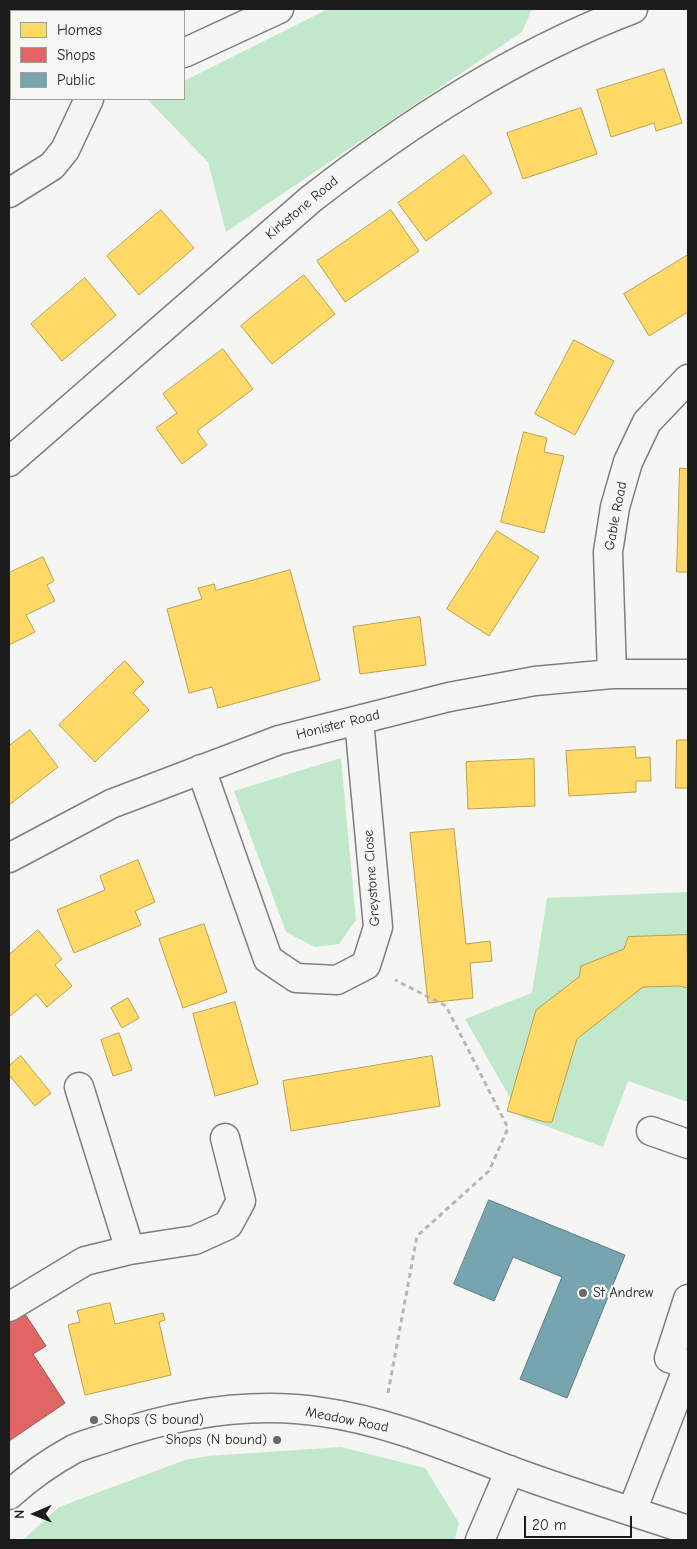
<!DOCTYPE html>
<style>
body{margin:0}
#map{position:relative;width:697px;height:1549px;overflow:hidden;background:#f5f5f3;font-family:"Comic Neue",sans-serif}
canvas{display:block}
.frame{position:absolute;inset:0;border:10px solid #1c1c1c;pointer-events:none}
.legend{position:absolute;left:10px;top:10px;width:175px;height:90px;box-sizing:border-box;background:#f6f6f2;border:1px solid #9f9f9c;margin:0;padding:6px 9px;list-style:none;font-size:15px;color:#1c1c1c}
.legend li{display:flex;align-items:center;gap:10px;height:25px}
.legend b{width:25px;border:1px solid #9f9f9c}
.north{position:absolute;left:10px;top:1489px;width:50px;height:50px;-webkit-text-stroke:4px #f6f6f2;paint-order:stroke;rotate:269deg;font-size:14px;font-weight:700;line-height:20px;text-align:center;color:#1c1c1c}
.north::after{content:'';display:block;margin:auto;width:18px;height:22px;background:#1c1c1c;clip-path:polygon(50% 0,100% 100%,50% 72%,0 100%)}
.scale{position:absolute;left:524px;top:1516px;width:108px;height:22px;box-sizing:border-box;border:2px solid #1c1c1c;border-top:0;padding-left:6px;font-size:15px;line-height:18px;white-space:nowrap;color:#1c1c1c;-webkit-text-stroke:4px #f6f6f2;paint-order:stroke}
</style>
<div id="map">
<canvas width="697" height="1549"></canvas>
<div class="frame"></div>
<ul class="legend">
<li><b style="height:14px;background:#ffd966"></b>Homes</li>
<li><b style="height:14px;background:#e06666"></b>Shops</li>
<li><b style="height:14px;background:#76a5af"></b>Public</li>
</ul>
<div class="north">N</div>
<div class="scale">20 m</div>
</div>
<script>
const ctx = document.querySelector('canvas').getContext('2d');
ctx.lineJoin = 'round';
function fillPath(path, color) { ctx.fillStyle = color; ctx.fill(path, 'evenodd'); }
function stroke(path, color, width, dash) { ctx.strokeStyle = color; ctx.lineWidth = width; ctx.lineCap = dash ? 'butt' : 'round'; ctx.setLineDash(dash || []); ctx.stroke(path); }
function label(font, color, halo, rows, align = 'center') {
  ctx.font = font + ' "Comic Neue",sans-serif'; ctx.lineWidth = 5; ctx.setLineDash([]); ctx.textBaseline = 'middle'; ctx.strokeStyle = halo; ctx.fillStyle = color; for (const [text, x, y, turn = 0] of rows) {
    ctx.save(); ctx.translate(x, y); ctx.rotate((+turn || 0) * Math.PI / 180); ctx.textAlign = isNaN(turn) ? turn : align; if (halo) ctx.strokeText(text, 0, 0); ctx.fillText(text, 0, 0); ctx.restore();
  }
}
const green = new Path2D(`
 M328 9H532L522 32 226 232 208 162 147 99H184V81Z
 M341 758 356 920 339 944 315 947 286 932 234 791Z
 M688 892V1102L628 1081 603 1147 521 1117 465 1019 532 993 547 898Z
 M341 1447 425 1468 459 1523 455 1540H23L59 1507 185 1460 208 1456Z`);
const homes = new Path2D(`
 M9 9H18L19 11H11V54H9Z
 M664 69 682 123 656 131 654 123 611 137 597 90Z
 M581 108 597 154 523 179 507 133Z
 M464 155 492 193 426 241 398 203Z
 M161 210 194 248 139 295 107 256Z
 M391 210 419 251 345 302 317 261Z
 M688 255V312L649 336 624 294Z
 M304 275 335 314 272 364 241 326Z
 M85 278 116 315 62 361 31 324Z
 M574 340 614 361 575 435 535 414Z
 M223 349 253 389 197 431 207 445 182 464 156 428 177 413 163 394Z
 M524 432 547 438 544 452 564 456 544 533 501 522Z
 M680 468 688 469V572H677Z
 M497 531 539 557 489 636 447 609Z
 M43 557 54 581 47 585 55 601 26 615 35 632 9 645V573Z
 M290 570 320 680 218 708 212 687 189 693 167 609 202 599 198 588 214 584 216 590Z
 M420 617 426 665 360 674 353 627Z
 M125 661 144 682 133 693 149 710 95 762 59 725Z
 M30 730 58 767 9 805V746Z
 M677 740H688V788H676Z
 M635 747 636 758 650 757 651 781H636V792L569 796 566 751Z
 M534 759 535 806 468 809 466 762Z
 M454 829 466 944 490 941 492 961 470 963 473 998 428 1003 410 833Z
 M138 860 155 902 135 911 141 925 74 953 57 910 105 890 100 876Z
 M204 924 227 992 183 1008 159 939Z
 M38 930 62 959 55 965 72 986 47 1007 36 994 9 1017V955Z
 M687 935 688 988 679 986 643 987 577 1039 552 1122H545L507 1111 536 1010 579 977 581 966 624 949 628 937Z
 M128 998 139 1018 122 1028 111 1008Z
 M235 1002 258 1084 215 1096 193 1014Z
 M119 1033 132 1070 113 1076 101 1040Z
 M21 1056 51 1093 35 1106 9 1075V1066Z
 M432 1056 440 1106 291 1131 283 1081Z
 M110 1303 115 1324 163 1313 165 1320 159 1322 171 1375 85 1395 68 1325 80 1322 77 1311Z`);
const shops = new Path2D(`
 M25 1314 46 1346 33 1354 65 1403 9 1441V1324Z`);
const public = new Path2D(`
 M489 1200 625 1255 567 1398 520 1379 562 1277 513 1257 494 1301 454 1284Z`);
const path = new Path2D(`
 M388 1393 417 1236 489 1171 508 1128 446 1006 395 980`);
const minor = new Path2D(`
 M135 11 136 9
 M184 53 279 9
 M9 193 52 166 65 150 89 99
 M9 462 311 199C410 122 515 54 633 9
 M612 674 608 552 615 507 628 462 647 422 688 379
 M201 769 268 959 296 978 337 980 366 965 378 927 359 720
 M9 858 111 804 279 740 449 697 535 681 612 674H688
 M79 1087 130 1250
 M651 1131 688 1144
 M688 1299 669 1358 688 1365
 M9 1307 85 1261 130 1250 195 1240 228 1225 241 1201 225 1138
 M9 1495C29 1477 50 1462 74 1449 85 1444 98 1441 109 1437 177 1414 251 1401 322 1412 387 1421 448 1447 509 1470 568 1492 629 1510 688 1530
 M632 1511 688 1367
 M480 1540 510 1470`);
const markers = [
 [583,1293,5,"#686867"],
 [94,1420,5,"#686867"],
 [277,1440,5,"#686867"]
];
const streetNames = [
 ["Kirkstone Road",302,208,-40],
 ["Gable Road",616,516,-79],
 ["Honister Road",338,725,-14],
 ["Greystone Close",372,878,-94],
 ["Meadow Road",347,1420,11]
];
const poiNames = [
 ["St Andrew",593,1293],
 ["Shops (S bound)",104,1420],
 ["Shops (N bound)",267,1440,"right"]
];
fillPath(green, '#c2e8cb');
fillPath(homes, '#ffd966');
stroke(homes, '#bba050', 1);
fillPath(shops, '#e06666');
stroke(shops, '#a55050', 1);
fillPath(public, '#76a5af');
stroke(public, '#5b7c83', 1);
stroke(minor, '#7e7e7d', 31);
stroke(path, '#b6b6b5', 3, [5, 4]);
stroke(minor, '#f5f5f3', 28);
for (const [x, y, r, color] of markers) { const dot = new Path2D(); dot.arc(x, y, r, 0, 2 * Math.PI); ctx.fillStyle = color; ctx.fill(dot); stroke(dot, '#f6f6f2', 2); }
label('14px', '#1c1c1c', '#f6f6f2', streetNames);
label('14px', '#1c1c1c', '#f6f6f2', poiNames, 'left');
</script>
